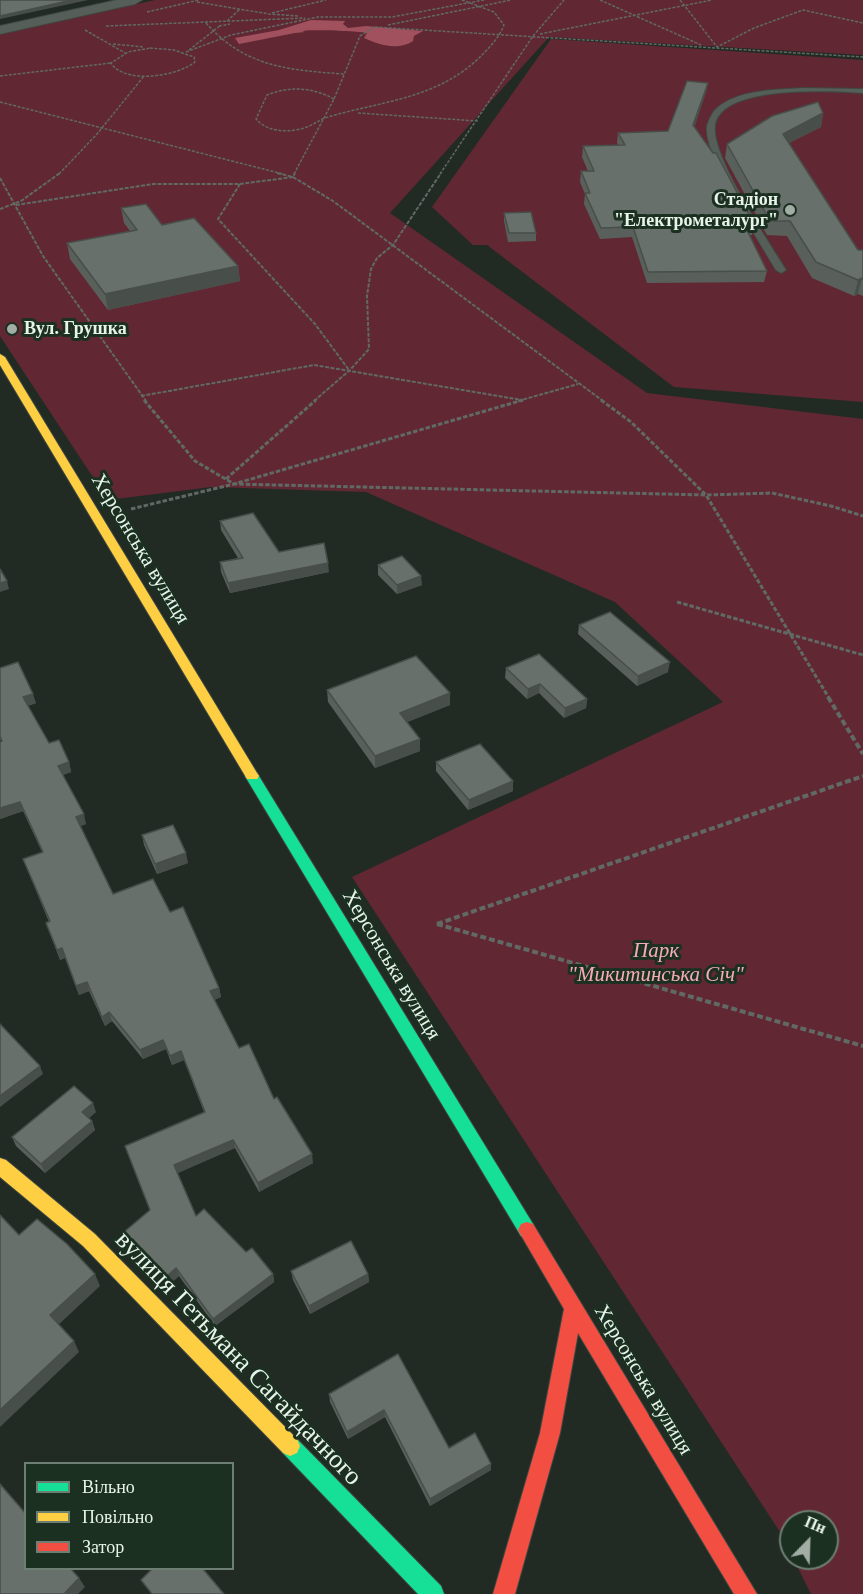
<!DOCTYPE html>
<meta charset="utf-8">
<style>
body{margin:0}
#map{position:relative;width:863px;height:1594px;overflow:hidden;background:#212b24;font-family:Georgia,serif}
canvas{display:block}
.legend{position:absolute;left:24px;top:1462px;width:210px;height:108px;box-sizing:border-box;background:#1c3022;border:2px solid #6d7e72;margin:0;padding:8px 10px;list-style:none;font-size:18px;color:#e7f4ea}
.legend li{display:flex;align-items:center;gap:12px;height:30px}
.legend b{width:30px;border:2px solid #6d7e72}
.north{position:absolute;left:779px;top:1510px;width:60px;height:60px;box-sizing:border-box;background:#1c3022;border:2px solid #6d7e72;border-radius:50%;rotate:23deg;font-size:16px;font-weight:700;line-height:24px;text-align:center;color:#e7f4ea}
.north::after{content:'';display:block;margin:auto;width:21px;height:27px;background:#a2aea5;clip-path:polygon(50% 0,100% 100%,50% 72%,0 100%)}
</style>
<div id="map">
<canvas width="863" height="1594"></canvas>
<ul class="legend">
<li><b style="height:8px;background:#16e098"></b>Вільно</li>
<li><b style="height:8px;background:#ffcf43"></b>Повільно</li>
<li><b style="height:8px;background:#f24e42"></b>Затор</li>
</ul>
<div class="north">Пн</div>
</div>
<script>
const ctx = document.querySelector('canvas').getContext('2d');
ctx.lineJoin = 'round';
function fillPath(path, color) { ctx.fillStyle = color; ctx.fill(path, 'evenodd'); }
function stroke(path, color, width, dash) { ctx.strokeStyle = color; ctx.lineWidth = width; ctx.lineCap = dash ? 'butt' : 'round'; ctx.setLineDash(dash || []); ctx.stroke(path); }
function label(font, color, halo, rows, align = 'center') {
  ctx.font = font + ' Georgia,serif'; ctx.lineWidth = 6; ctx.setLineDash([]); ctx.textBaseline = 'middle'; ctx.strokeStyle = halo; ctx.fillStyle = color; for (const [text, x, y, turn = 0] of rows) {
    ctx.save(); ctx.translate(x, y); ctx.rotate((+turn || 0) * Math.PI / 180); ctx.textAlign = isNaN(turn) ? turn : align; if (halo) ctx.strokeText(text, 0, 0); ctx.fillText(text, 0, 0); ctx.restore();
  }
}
const green = new Path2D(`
 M155 0H863V55L549 37 390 213 647 393 863 419V1594H811L793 1558H827V1522H791V1554L780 1532 352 877 723 702 615 602 366 492 211 487 108 500 0 336V34Z
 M551 39 863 60V402L674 387 487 245H473L432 207Z`);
const water = new Path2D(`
 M311 20 345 21 343 24 348 28 366 26 423 31 414 36 413 41C398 51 379 45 364 38L367 33C360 31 308 29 302 31L305 32 295 33 239 44 235 38 279 30Z`);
const pathFar3 = new Path2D(`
 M600 0 701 45
 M680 0 717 47 754 28 803 10 863 23
 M197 2 269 14 299 16
 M147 12 199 0
 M272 13 326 0
 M227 21 239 10
 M206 23C245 67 288 70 344 74
 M388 25 511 0
 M106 26 305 18
 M219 26 230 24
 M85 30 125 53
 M540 34 712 0
 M113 44 144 47
 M150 48 174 50 194 57 195 62C178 76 125 85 111 63L128 52Z
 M189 50 221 25
 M186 52 231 35 318 17H392L484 0
 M0 76 111 63
 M334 99C312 87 290 86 267 95L256 119C268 133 291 133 307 127 315 124 320 119 328 117 382 101 436 99 479 58 489 48 499 38 504 25L494 12 462 0
 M0 102 283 174
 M358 113 478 121
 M59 174 97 134 144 76
 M294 174 334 99 360 36 374 27 863 57
 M440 174 533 36 564 0`);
const pathFar2 = new Path2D(`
 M277 173 293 177 333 201 603 401
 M0 178 43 256 146 401
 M240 184 218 219 315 324 349 370
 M16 205 153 184H240L293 177 295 173
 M0 209 21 201 60 173
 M141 396 314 365 522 400
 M314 401 350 370 369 349 367 296 371 269 377 258 393 245 441 173
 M518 401 578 384`);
const pathFar1 = new Path2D(`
 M144 400 195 461 234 484 706 495 772 493 831 506 863 516
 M601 400 631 422 706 495 829 698
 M226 479 316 400
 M131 509 234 484 523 400
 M677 602 863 655`);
const path = new Path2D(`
 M828 697 863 754
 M437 924 863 776
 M437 924 863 1046`);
const lane = new Path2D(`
 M803 88 863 89V93C833 91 720 84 715 126 711 156 769 242 786 270L781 273 776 270C760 242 703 156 707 126 708 122 712 113 715 110 736 89 776 90 803 88Z`);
const street = new Path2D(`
 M117 0H142L135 4 0 34V26Z`);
const fast = new Path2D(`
 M252 771 257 773 533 1224 536 1230 533 1236 527 1238 521 1236 245 776Z
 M290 1436 297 1439 441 1586 444 1594H418L283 1453 280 1446 283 1439Z`);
const slow = new Path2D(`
 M0 354 5 357 257 773 259 776 257 779H247L0 365Z
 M0 1158 6 1160 95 1234 297 1439 300 1446 297 1453 290 1456 283 1453 83 1246 0 1177Z`);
const jam = new Path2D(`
 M527 1222 533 1224 757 1594H734L578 1333 560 1433 515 1594H493L540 1433 564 1309 518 1230 521 1224Z`);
const wall = new Path2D(`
 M708 83 706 92 694 127 754 224 752 235H750L767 271 764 282 647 283 632 237 600 239 584 204 585 194 580 182 581 171H588L582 157 583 146 618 145 617 143 618 133 668 131Z
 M823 113 821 127 789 143 858 250H863V296L858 294 854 296 812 278 787 236 767 235 725 158 727 144Z
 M121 208 162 225 238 266 240 281 108 310 70 259 67 243 130 231 124 223Z
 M504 213 536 233V241L508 242 504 221Z
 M220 521 279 552 329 572 230 593 221 572 220 562 238 558 221 530Z
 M378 565 422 585 397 594 378 575Z
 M579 625 668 672 637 686 578 634Z
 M0 668 36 703 28 706 49 743 69 762 71 772 63 775 86 824 80 826 113 894 170 912 219 988 221 997 214 1000 239 1048 274 1099 313 1163 259 1192 235 1148 177 1173 196 1216 246 1252 273 1274 274 1282 215 1326 179 1276 168 1286 127 1240 124 1232 150 1210 125 1146 204 1112 184 1060 172 1065 166 1049 143 1059 112 1021 105 1026 89 991 79 995 65 958 60 960 46 923 49 922 23 859 42 852 23 811 0 819V742L1 741 0 739Z
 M506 668 587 699 586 708 564 718 539 693 527 699 505 678Z
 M327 690 450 693V705L407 722 420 739V751L375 768 328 702Z
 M436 762 513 781V791L468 810 436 771Z
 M142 835 188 863 157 874 144 845Z
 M96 1112 89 1118 92 1121 95 1130 45 1173 16 1146 12 1137Z
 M291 1271 368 1274 369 1282 310 1314 293 1280Z
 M398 1354 449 1448 491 1464V1470L430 1506 385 1417 348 1439 330 1402 329 1394Z`);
const shadedWall = new Path2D(`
 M72 0H88L0 19V16Z
 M708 83 706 92 692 135 693 125Z
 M823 113 821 127 781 147 783 134Z
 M238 266 240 281 108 310 105 294Z
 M862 278 858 294 854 296 858 280Z
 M328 563 329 572 230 593 228 583Z
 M421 576 422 585 397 594V585Z
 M7 581 9 589 0 592V583Z
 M670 662 668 672 637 686 638 676Z
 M540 684 539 693 527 699 528 689Z
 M450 693V705L400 725V713Z
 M33 694 36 703 26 706 23 697Z
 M587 699 586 708 564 718 565 708Z
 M420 739V751L375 768V756Z
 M69 762 71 772 61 775 58 766Z
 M513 781V791L468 810 469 800Z
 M20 802 23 811 0 819V808Z
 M84 814 86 824 78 827 76 817Z
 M186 853 188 863 157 874 155 864Z
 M62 948 65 958 60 960 57 950Z
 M87 982 89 991 79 995 76 986Z
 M219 988 221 997 212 1001 210 991Z
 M109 1012 112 1021 105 1026 102 1017Z
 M163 1040 166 1049 143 1059 140 1050Z
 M181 1051 184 1060 172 1065 170 1056Z
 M40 1066 43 1074 0 1107V1096Z
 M93 1103 96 1112 85 1121 82 1112Z
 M92 1121 95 1130 45 1173 41 1164Z
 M233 1140 235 1148 176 1174 174 1165Z
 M312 1154 313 1163 259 1192 258 1183Z
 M176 1268 179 1276 168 1286 165 1278Z
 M95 1274 100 1286 56 1327 50 1315Z
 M273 1274 274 1282 215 1326 213 1319Z
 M368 1274 369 1282 310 1314 309 1306Z
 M74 1341 79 1352 0 1427V1410Z
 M384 1410 385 1417 348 1439 347 1432Z
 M491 1464V1470L430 1506V1499Z
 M79 1578 85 1587 78 1594H64Z`);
const building = new Path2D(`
 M0 0H72L0 16Z
 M687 81 708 83 693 125 713 153H716L754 224H744L767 271 648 272 633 227 601 228 585 193H590L581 171H594L583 146 625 145 618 133 668 131Z
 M818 102 823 113 783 134 858 250H863V279L862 278 858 280 816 262 790 221H770L727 144 772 116Z
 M146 204 162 225 194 218 238 266 105 294 67 243 137 230 121 208Z
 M531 212 536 233H509L504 213Z
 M253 513 279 552 324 543 328 563 228 583 220 562 243 558 220 521Z
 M402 556 421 576 397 585 378 565Z
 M0 569 7 581 0 583Z
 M610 612 670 662 638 676 579 625Z
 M539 654 587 699 565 708 540 684 528 689 506 668Z
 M416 656 450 693 400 713 420 739 375 756 327 690Z
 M18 662 33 694 23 697 49 743 59 740 69 762 58 766 84 814 76 817 113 894 153 879 170 912 183 907 219 988 210 991 239 1048 249 1044 274 1099 277 1097 312 1154 258 1183 233 1140 174 1165 196 1216 204 1209 246 1252 252 1248 273 1274 213 1319 176 1268 165 1278 124 1232 150 1210 125 1146 205 1112 181 1051 170 1056 163 1040 140 1050 109 1012 102 1017 87 982 76 986 62 948 57 950 46 923 50 921 23 859 43 852 20 802 0 808V742L2 741 0 736V668Z
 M480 744 513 781 469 800 436 762Z
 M173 825 186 853 155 864 142 835Z
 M0 1024 40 1066 0 1096Z
 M74 1086 93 1103 82 1112 92 1121 41 1164 12 1137Z
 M0 1215 19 1235 37 1219 67 1244 95 1274 50 1315 74 1341 0 1410Z
 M351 1241 368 1274 309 1306 291 1271Z
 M398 1354 449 1448 475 1433 491 1464 430 1499 384 1410 347 1432 329 1394Z
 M0 1484 26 1514V1569H71L79 1578 64 1594H0Z
 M152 1569H203L224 1594H152L141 1580Z`);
const markers = [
 [790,210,6,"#a2aea5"],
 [12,329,6,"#a2aea5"]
];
const farPoinames = [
 ["Стадіон",778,200],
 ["\"Електрометалург\"",778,221],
 ["Вул. Грушка",24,329,"left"]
];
const streetNames = [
 ["Херсонська вулиця",140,549,59],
 ["Херсонська вулиця",391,965,59],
 ["Херсонська вулиця",643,1380,59]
];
const parkNames = [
 ["Парк",656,951],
 ["\"Микитинська Січ\"",656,975]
];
const nearStreetnames = [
 ["вулиця Гетьмана Сагайдачного",238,1359,46]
];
fillPath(green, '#612833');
fillPath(water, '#a1505e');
stroke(lane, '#3f4841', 2);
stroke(street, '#3f4841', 2);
stroke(fast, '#3f4841', 2);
stroke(slow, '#3f4841', 2);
stroke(jam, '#3f4841', 2);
stroke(pathFar3, '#616964', 1.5, [3, 1.5]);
stroke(pathFar2, '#616964', 2, [4, 1.5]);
stroke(pathFar1, '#616964', 3, [4.5, 2]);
stroke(path, '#616964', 4, [6, 3]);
fillPath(lane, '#555e58');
fillPath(street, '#555e58');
fillPath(fast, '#16e098');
fillPath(slow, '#ffcf43');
fillPath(jam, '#f24e42');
fillPath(wall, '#59605b');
fillPath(shadedWall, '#484e4a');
fillPath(building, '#67706a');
stroke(building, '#484e4a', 1.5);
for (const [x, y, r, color] of markers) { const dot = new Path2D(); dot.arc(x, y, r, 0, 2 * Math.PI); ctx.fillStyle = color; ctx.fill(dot); stroke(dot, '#1c3022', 2); }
label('bold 18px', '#e7f4ea', '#1c3022', farPoinames, 'right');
label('21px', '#e7f4ea', '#1c3022', streetNames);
label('italic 21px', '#f6acb5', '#1c3022', parkNames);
label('26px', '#e7f4ea', '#1c3022', nearStreetnames);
</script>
